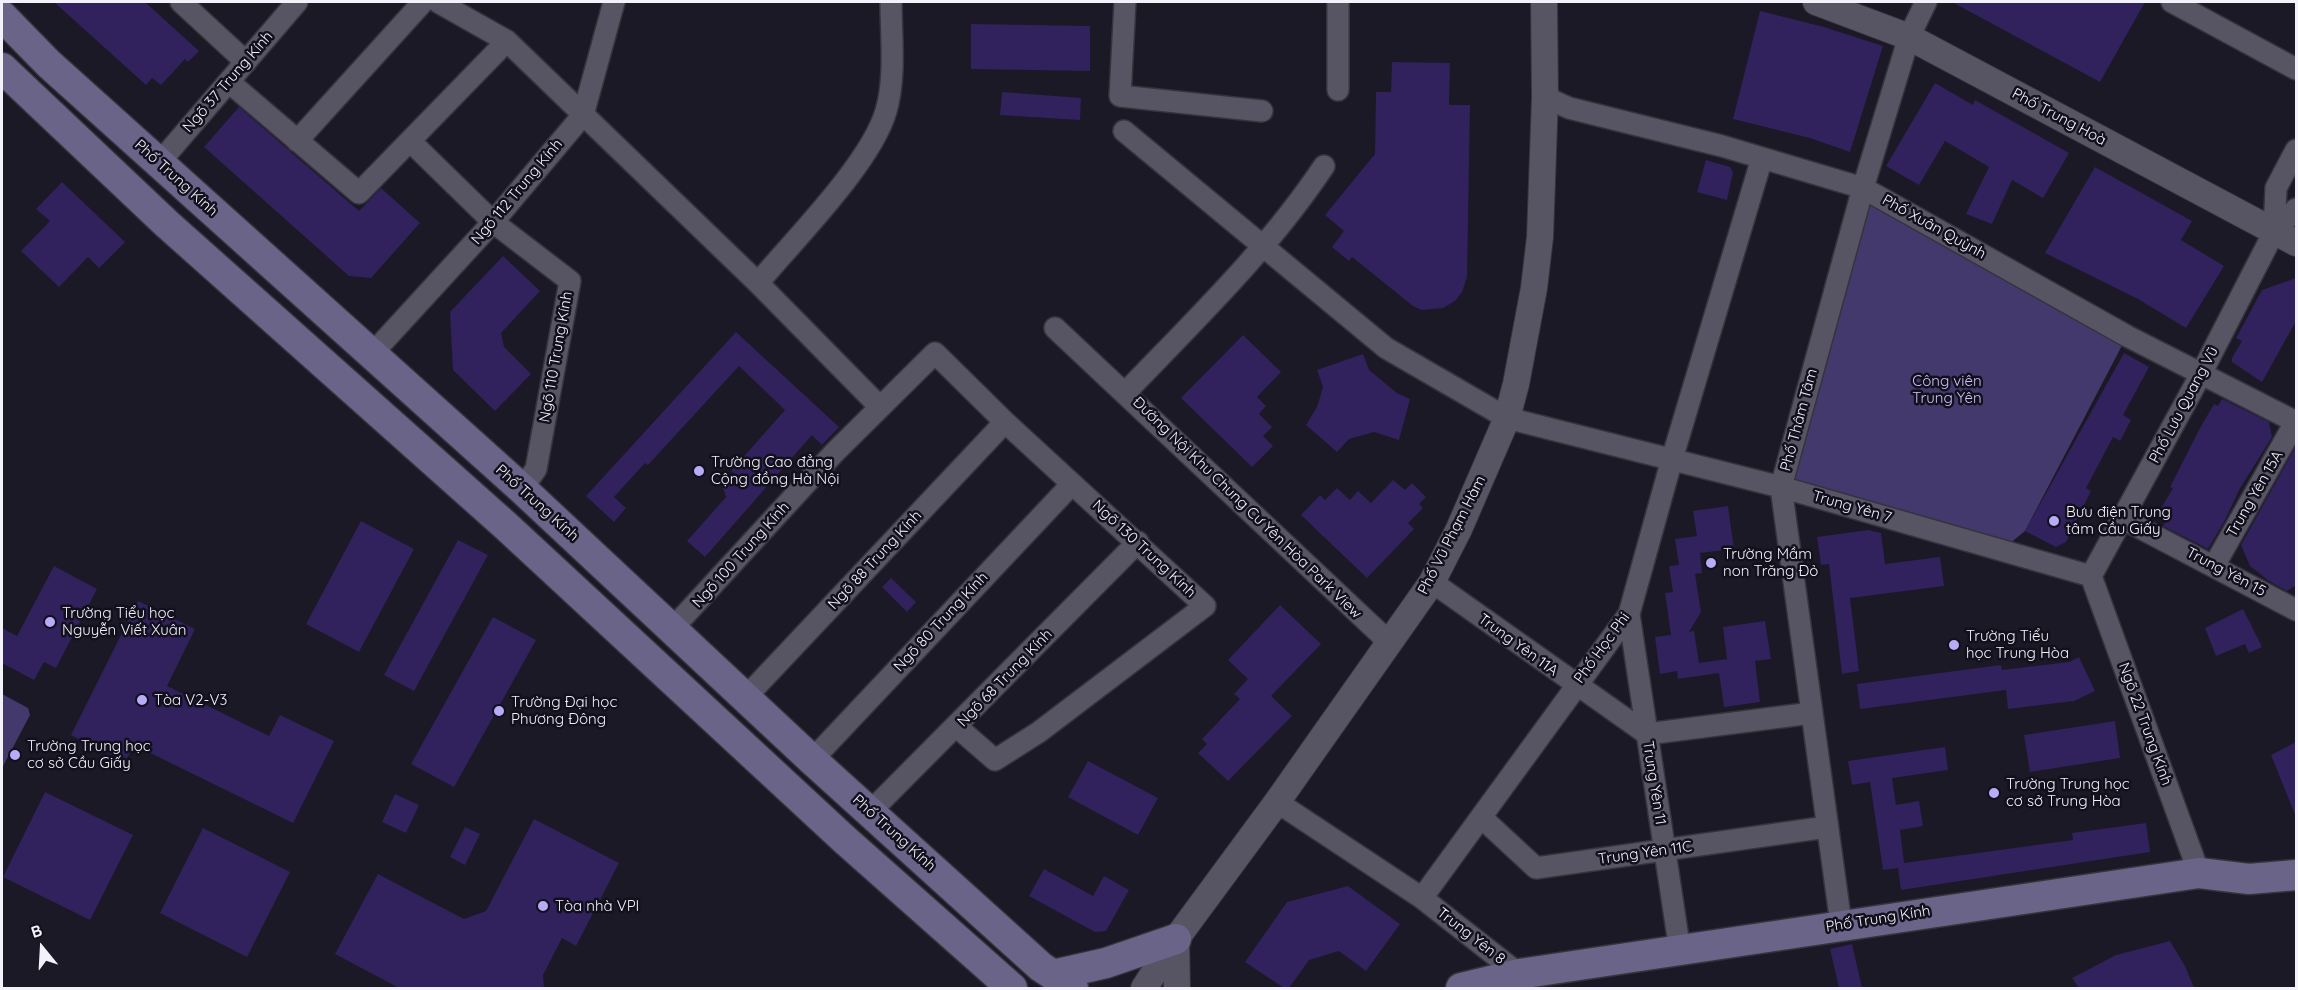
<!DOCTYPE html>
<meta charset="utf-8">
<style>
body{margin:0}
#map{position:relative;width:2298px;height:990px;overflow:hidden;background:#1b1925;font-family:Quicksand,sans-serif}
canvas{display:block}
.frame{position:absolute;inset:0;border:3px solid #f3f1fa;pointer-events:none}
.north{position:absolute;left:12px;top:918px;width:60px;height:60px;-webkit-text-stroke:4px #12101c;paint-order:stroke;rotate:342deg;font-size:16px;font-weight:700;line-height:24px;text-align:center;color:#f3f1fa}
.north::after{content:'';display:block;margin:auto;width:21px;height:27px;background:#f3f1fa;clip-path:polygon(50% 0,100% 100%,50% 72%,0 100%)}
</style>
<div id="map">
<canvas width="2298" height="990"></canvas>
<div class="frame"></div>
<div class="north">B</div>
</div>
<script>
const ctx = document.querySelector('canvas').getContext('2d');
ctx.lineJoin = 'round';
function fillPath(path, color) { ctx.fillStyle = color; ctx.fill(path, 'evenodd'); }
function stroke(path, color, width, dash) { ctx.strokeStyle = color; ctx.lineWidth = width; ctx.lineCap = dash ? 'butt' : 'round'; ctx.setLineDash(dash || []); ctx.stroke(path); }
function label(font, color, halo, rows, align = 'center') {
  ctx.font = font + ' Quicksand,sans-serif'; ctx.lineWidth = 5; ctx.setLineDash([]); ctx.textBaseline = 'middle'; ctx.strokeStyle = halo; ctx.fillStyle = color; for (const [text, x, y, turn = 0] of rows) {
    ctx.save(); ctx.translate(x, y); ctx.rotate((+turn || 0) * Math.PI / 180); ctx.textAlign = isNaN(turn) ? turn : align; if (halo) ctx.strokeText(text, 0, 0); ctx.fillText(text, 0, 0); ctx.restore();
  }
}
const green = new Path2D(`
 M1863 188 2127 336 2025 531 2009 544 1781 487Z
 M2 694 28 708 30 715 2 768Z`);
const building = new Path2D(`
 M54 2H145L199 51 188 62 185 59 161 85 152 78 146 85Z
 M1952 2H2145L2100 82Z
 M1760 11 1824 27 1883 46 1850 152 1810 138 1733 119Z
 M971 24 1090 26V71L971 69Z
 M1392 62 1450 63 1449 105H1470L1467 277 1462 292 1455 301 1443 308 1422 310 1413 306 1352 257 1349 261 1332 247 1344 231 1325 215 1375 154 1376 92H1391Z
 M1935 83 1973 105 1975 100 2069 153 2043 198 2012 180 1992 224 1966 214 1989 167 1945 141 1919 185 1886 166Z
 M1002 92 1081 98 1080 120 1000 115Z
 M239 107 359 211 381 188 420 223 371 278 349 276 204 147Z
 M1706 160 1730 167 1733 172 1727 200 1697 192Z
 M2095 167 2192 221 2181 240 2224 266 2186 328 2138 299 2045 253Z
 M62 182 125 242 99 268 88 257 59 287 21 251 50 221 36 209Z
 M503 256 540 291 501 333 504 347 531 374 495 411 453 370 450 312Z
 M2296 278V321L2262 382 2232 362V358L2242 341 2236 338 2262 290Z
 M736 332 839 427 822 445 812 435 705 557 687 541 726 497 723 488 735 474 731 471 785 410 739 366 648 465 645 463 614 497 626 508 614 522 586 496Z
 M1243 335 1281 372 1257 397 1266 406 1259 414 1272 427 1263 436 1273 446 1252 467 1181 398Z
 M2124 353 2149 367 2123 415 2131 420 2120 441 2113 437 2086 488 2091 491 2066 542 2056 547 2025 531Z
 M1363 354 1369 370 1397 393 1410 399 1399 440 1374 432 1349 439 1337 452 1306 425 1317 407 1323 387 1317 370Z
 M2222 399 2269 422 2272 437 2239 490 2225 520 2208 549 2163 526 2166 521 2157 515 2173 488 2170 487 2200 428 2214 404 2218 406Z
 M2296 446V585L2287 591 2269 581 2250 566 2241 545Z
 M1393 480 1405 490 1412 483 1426 497 1419 504 1423 508 1408 523 1414 529 1367 578 1301 515 1320 495 1325 500 1337 488 1350 500 1358 491 1371 503Z
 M1728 506 1734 549 1700 553 1702 573 1695 574 1701 612 1689 632 1694 631 1699 663 1727 659 1723 627 1765 621 1771 659 1755 661 1760 702 1724 707 1719 673 1678 679 1677 671 1660 674 1655 637 1671 635 1665 593 1673 592 1669 566 1679 565 1675 539 1697 536 1693 511Z
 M361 521 414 549 359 652 306 624Z
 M1868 530 1881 533 1885 564 1940 557 1944 586 1850 598 1859 671 1842 674 1829 564 1821 565 1817 537Z
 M458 540 488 555 414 691 384 675Z
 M54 566 97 589 56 668 44 662 34 680 2 663V628L17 636Z
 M891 578 916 602 907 612 882 587Z
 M138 601 195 629 167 686 269 736 280 715 334 741 293 823 134 745 125 762 71 735Z
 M1280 605 1321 644 1271 696 1292 716 1228 781 1198 753 1207 744 1202 739 1240 699 1234 694 1248 679 1228 660Z
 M2243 609 2262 647 2249 653 2245 644 2216 656 2205 628Z
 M493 617 536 640 454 787 411 764Z
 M2079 657 2095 691 2074 701 2008 709 2006 690 1860 709 1857 684 2001 665 2002 670 2069 662Z
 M2115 721 2120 758 2030 772 2024 735Z
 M2296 742V817L2271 755Z
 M1945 747 1948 770 1892 778 1896 805 1919 801 1923 826 1900 830 1904 863 2073 840 2072 833 2146 823 2150 852 1901 890 1898 868 1883 870 1870 782 1852 785 1848 761Z
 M1088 761 1158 798 1138 835 1068 797Z
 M45 792 133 835 90 920 3 877Z
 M395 794 419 805 406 833 382 822Z
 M534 819 619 863 576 946 562 938 543 975 544 988H399L335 954 378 874 464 919 486 911Z
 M465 827 480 834 465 865 450 857Z
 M203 828 290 872 247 957 160 913Z
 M1044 869 1093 896 1104 876 1129 890 1106 931 1095 932 1029 896Z
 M1348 886 1400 924 1366 971 1339 951 1309 960 1289 988H1284L1245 962 1287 902Z
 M2170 941 2185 966 2194 988H2079L2072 978 2116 955Z
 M1852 944 1862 988H1839L1830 949Z`);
const minor = new Path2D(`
 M181 2 246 62
 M438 2 507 41 758 283 880 407
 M1125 2 1120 96 1262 111
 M1338 2V90
 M2172 2 2296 69
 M229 82 359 193 507 41
 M1545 97 1569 108 1722 146 1863 188 2127 336 2296 422
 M1124 131 1386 348 1507 418 1781 487 2091 576
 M297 141 423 2
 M410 141 493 222 570 281 536 469 522 489
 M159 163 297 2
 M2274 232 2276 188 2296 150
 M758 283C794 240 871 163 886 111 896 77 891 36 891 2
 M1055 328 1390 643
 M371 355 493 222 583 115 614 2
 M1126 392C1196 319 1268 250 1324 166
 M2123 519 2296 610
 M2214 566 2296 421
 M2091 576 2201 374 2274 232 2296 209
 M2091 576 2199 873
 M1432 582 1647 734 1812 713
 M1629 614 1680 951
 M672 629 834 453 935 353 1005 422 1205 606 1039 732 995 760 957 727
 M745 698 1005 422
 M812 760 1072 484
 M1277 802 1422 898 1519 974
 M870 812 1138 542
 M1482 818 1536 868 1827 827
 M1422 898 1629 614 1672 459 1762 158
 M1841 924 1781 487 1863 188 1909 37 1926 2`);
const tertiary = new Path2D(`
 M1816 2 1909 37 2296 243
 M1176 939 1177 988
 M1144 988 1176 939 1277 802 1432 582 1459 529 1507 418 1516 384 1534 288 1540 237 1545 97 1544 2`);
const secondary = new Path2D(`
 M2 16 49 64 522 489 812 760 1041 967 1073 988
 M2 68 167 224 506 526 845 840 1012 988
 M1053 975 1106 963 1176 939
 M1461 988 1519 974 2199 873 2249 879 2296 875`);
const markers = [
 [699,471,6,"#b8abf7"],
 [2054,521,6,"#b8abf7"],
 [1711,563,6,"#b8abf7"],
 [50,622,6,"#b8abf7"],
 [1954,645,6,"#b8abf7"],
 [142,700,6,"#b8abf7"],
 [499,711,6,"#b8abf7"],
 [15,755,6,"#b8abf7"],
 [1994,793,6,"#b8abf7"],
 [543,906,6,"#b8abf7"]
];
const streetNames = [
 ["Ngõ 37 Trung Kính",228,82,-49],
 ["Phố Trung Hoà",2059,117,28],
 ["Phố Trung Kính",176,178,42],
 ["Ngõ 112 Trung Kính",517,192,-50],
 ["Phố Xuân Quỳnh",1934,227,29],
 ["Ngõ 110 Trung Kính",556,357,-80],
 ["Phố Lưu Quang Vũ",2184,405,-62],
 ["Phố Thâm Tâm",1799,420,-75],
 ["Trung Yên 15A",2255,494,-60],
 ["Phố Trung Kính",537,503,42],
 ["Trung Yên 7",1852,507,16],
 ["Đường Nội Khu Chung Cư Yên Hòa Park View",1247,508,44],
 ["Phố Vũ Phạm Hàm",1452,535,-63],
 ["Ngõ 130 Trung Kính",1144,549,43],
 ["Ngõ 100 Trung Kính",741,555,-48],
 ["Ngõ 88 Trung Kính",875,560,-47],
 ["Trung Yên 15",2226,572,28],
 ["Ngõ 80 Trung Kính",941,622,-47],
 ["Trung Yên 11A",1518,645,36],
 ["Phố Học Phi",1602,648,-54],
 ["Ngõ 68 Trung Kính",1005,678,-46],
 ["Ngõ 22 Trung Kính",2145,724,70],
 ["Trung Yên 11",1654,783,81],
 ["Phố Trung Kính",894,833,42],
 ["Trung Yên 11C",1645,853,-8],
 ["Phố Trung Kính",1878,919,-9],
 ["Trung Yên 8",1471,936,38]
];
const parkNames = [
 ["Công viên",1947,381],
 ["Trung Yên",1947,398]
];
const poiNames = [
 ["Trường Cao đẳng",711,462],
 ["Cộng đồng Hà Nội",711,479],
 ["Bưu điện Trung",2066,512],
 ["tâm Cầu Giấy",2066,529],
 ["Trường Mầm",1723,554],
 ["non Trăng Đỏ",1723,571],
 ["Trường Tiểu học",62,613],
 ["Nguyễn Viết Xuân",62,630],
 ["Trường Tiểu",1966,636],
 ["học Trung Hòa",1966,653],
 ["Tòa V2-V3",154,700],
 ["Trường Đại học",511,702],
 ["Phương Đông",511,719],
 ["Trường Trung học",27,746],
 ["cơ sở Cầu Giấy",27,763],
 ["Trường Trung học",2006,784],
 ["cơ sở Trung Hòa",2006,801],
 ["Tòa nhà VPI",555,906]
];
fillPath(green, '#44396d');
fillPath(building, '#31215c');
stroke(minor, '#35343d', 24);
stroke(tertiary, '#35343d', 28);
stroke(secondary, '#35343d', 33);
stroke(minor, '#575563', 21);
stroke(tertiary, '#575563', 26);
stroke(secondary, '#6a6488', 30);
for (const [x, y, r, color] of markers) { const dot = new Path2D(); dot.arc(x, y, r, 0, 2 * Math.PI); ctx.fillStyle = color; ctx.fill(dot); stroke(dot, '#12101c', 2); }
label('15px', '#f3f1fa', '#12101c', streetNames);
label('15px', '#cbc2fb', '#12101c', parkNames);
label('15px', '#f3f1fa', '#12101c', poiNames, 'left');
</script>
